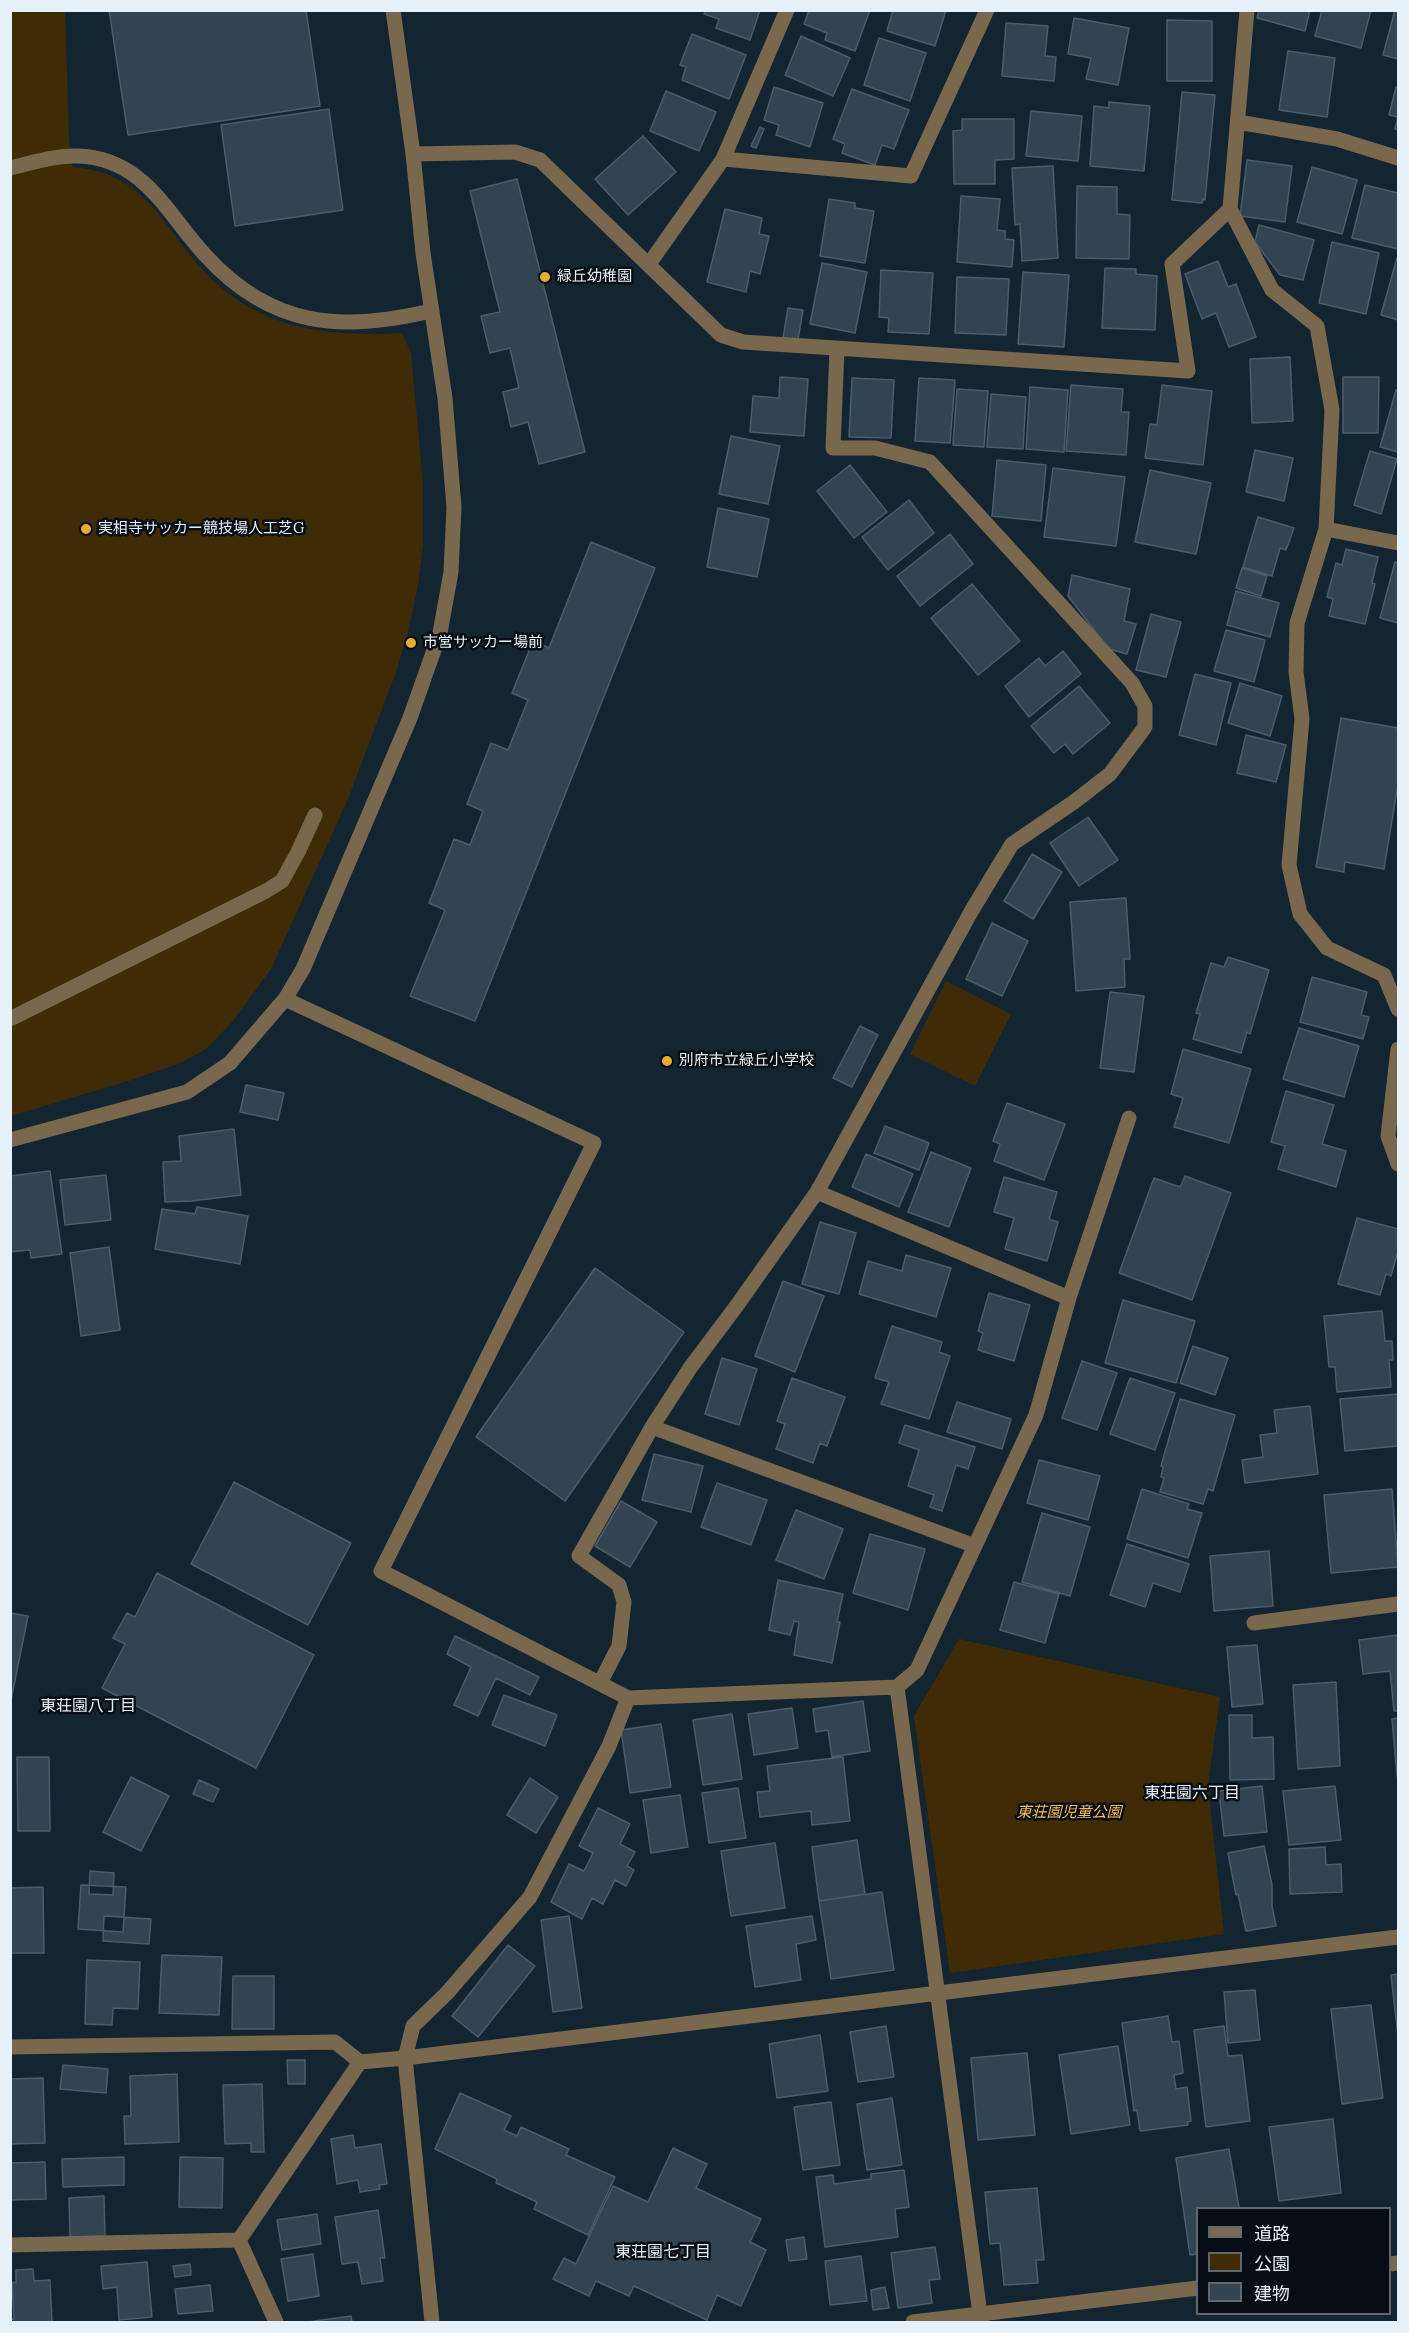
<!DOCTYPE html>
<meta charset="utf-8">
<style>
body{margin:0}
#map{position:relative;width:1409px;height:2333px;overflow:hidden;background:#142532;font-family:Lora,"Noto Sans JP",serif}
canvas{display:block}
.frame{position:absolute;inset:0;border:12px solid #e5f0f9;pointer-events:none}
.legend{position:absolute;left:1196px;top:2207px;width:195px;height:108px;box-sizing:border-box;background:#060d13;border:2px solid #5f686f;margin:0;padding:8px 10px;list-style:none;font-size:18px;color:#e5f0f9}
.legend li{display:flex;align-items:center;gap:12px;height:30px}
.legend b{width:30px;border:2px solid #5f686f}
</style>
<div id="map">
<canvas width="1409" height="2333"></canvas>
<div class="frame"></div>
<ul class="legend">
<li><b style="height:8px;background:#79684d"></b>道路</li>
<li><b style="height:16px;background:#3f2c07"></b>公園</li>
<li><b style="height:16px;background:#324352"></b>建物</li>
</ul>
</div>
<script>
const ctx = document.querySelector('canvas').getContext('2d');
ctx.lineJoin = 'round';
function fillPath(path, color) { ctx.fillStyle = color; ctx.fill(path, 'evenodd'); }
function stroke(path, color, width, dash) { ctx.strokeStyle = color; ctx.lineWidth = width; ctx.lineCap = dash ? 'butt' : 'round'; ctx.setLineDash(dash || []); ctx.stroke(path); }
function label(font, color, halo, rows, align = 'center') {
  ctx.font = font + ' Lora,"Noto Sans JP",serif'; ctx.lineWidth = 5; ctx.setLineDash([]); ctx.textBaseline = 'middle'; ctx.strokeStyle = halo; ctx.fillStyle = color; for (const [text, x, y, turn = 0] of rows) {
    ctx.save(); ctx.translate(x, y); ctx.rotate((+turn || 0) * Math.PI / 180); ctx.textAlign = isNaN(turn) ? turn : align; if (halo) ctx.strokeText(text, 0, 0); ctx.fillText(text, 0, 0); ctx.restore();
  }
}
const green = new Path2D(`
 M11 11H65L69 139 72 167C153 173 165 237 217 284 268 331 336 337 402 333L411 353 423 484V545L418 585 409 628 396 672 348 799 271 969 232 1022 206 1049 180 1063 128 1081 11 1116Z
 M946 981 1011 1014 975 1086 910 1054Z
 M959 1639 1220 1697 1208 1786 1224 1934 950 1973 914 1716Z`);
const building = new Path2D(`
 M109 10H306L320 106 128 135Z
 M706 10H760L750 40 716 28 719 19 704 14Z
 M809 10H870L855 51 825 40 827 33 804 24Z
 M893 10H946L935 46 887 31Z
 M1259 10H1310L1305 31 1257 18Z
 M1322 10H1371L1361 48 1315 36Z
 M1395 10H1398V59L1383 55Z
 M1074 18 1129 28 1118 85 1086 79 1091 58 1068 54Z
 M1167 20 1212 21V81H1167Z
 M1006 23 1048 26 1045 56 1056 57 1054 81 1002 76Z
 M692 34 746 55 729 99 682 80 686 67 680 65Z
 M801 36 850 58 833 96 785 75Z
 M879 38 926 53 910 101 864 85Z
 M1288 51 1335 58 1327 117 1279 110Z
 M774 87 823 103 810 147 776 135 779 125 764 120Z
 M1396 87 1398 88V130L1395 129 1398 117 1389 115Z
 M852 89 909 110 894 149 882 145 875 165 842 153 845 144 833 139Z
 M666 91 716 112 699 151 650 131Z
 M1182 92 1215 95 1205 200 1203 199 1202 203 1172 200Z
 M1109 102 1150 106 1144 171 1090 166 1094 106 1109 108Z
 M329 109 343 210 235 226 221 125Z
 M1031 111 1082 116 1078 161 1026 156Z
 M962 119H1014V159L995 160V184H954L953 131 962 130Z
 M760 127 764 129 756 148 751 146Z
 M643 136 676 172 628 215 595 179Z
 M1247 160 1292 166 1285 222 1240 216Z
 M1053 166 1058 258 1022 261 1020 224 1015 225 1012 168Z
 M1312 167 1357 180 1342 234 1297 222Z
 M517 179 585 452 539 464 528 422 511 427 503 392 519 388 510 348 490 353 481 316 500 312 470 191Z
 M1365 185 1398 193V249L1352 238Z
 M1077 186 1117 187V214L1130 215 1129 259 1076 258Z
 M961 196 1000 199 997 230 1005 231V239L1014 240 1012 267 957 262Z
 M829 199 855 203V208L874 211 865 263 820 256Z
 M725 209 762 218 759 234 769 236 760 274 750 271 746 292 707 282Z
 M1259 225 1314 240 1303 280 1280 275 1255 242Z
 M1332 242 1379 253 1366 314 1319 303Z
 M1397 258 1398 259V320L1381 315Z
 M1218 261 1228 287 1236 284 1256 337 1229 347 1216 313 1202 319 1185 274Z
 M822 263 867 272 855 333 810 324Z
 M1105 268 1136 269V274L1157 276 1155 330 1102 328Z
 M881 270 933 273 929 334 888 332 889 318 879 317Z
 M1023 272 1069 275 1064 347 1018 344Z
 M957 277 1009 279 1006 335 955 333Z
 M788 308 803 310 798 340 783 338Z
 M1290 357 1293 421 1252 423 1250 359Z
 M780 377 808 379 804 436 750 432 753 396 779 398Z
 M1343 377H1379L1378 433H1343Z
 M852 378 894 380 891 438 849 437Z
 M919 378 955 380 950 443 915 441Z
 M1071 385 1123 389 1121 412H1129L1126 455 1066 451Z
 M1162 385 1212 391 1203 465 1145 458 1150 424 1157 425Z
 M1030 387 1068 390 1064 452 1026 449Z
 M957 389 988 391 984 447 953 445Z
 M1396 390 1398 391V452L1380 447Z
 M991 394 1026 397 1023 449 987 447Z
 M731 436 780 446 768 504 719 494Z
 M1255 450 1293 458 1284 501 1246 492Z
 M1370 451 1397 459 1381 514 1354 505Z
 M997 460 1046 465 1041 521 992 516Z
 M850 465 887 512 854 538 817 491Z
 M1053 468 1125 477 1116 546 1044 537Z
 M1150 470 1211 483 1196 554 1135 542Z
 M909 500 934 533 888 570 862 537Z
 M718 508 769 519 757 577 707 567Z
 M1258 517 1294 528 1286 550 1280 548 1272 576 1243 567Z
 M950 534 973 564 920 606 897 576Z
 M591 542 655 568 475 1021 410 996 445 910 429 903 454 839 470 845 483 811 467 804 491 743 508 750 528 700 512 693 533 641 549 648Z
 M1346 549 1378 557 1372 583 1375 584 1365 624 1329 616 1333 599 1327 597 1336 563 1342 565Z
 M1395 562 1398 563V623L1380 618Z
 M1242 568 1267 576 1261 596 1236 588Z
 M1072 575 1130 589 1124 621 1136 624 1127 654 1109 649 1068 596Z
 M972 584 1020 641 978 675 931 618Z
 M1236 591 1279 603 1270 637 1227 625Z
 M1151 614 1181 622 1166 677 1136 670Z
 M1226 630 1265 640 1254 682 1214 671Z
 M1063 651 1081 674 1029 717 1005 686 1039 658 1045 666Z
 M1195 674 1231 683 1216 745 1179 735Z
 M1240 683 1282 696 1270 736 1228 723Z
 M1079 686 1110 723 1073 754 1065 744 1054 753 1031 726Z
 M1341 718 1398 728V784L1384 869 1345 862 1344 872 1316 867Z
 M1246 735 1286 745 1276 782 1237 773Z
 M1088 817 1118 860 1079 886 1050 843Z
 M1032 854 1062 872 1033 919 1004 901Z
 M1126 898 1130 959H1124L1125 987 1076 991 1070 902Z
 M992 923 1028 941 1002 996 966 979Z
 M1228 957 1269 970 1250 1034 1247 1032 1241 1053 1193 1039 1200 1014 1196 1013 1211 963 1224 967Z
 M1312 977 1367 992 1361 1015 1369 1017 1363 1039 1300 1022Z
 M1110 992 1144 996 1134 1072 1100 1068Z
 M860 1026 878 1035 852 1087 833 1078Z
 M1299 1028 1359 1046 1344 1097 1283 1079Z
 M1183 1049 1251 1069 1229 1143 1174 1127 1183 1098 1171 1094Z
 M246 1085 284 1093 278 1120 240 1112Z
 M1286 1091 1334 1105 1322 1144 1346 1151 1336 1187 1278 1169 1285 1146 1271 1142Z
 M1007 1103 1065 1124 1044 1180 994 1161 1000 1144 993 1141Z
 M885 1126 929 1143 919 1170 874 1153Z
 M234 1129 241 1195 192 1201 165 1202 163 1162 181 1161 179 1136Z
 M931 1152 971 1168 949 1227 908 1212Z
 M866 1154 913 1174 899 1207 852 1187Z
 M50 1171 62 1254 31 1258 30 1250 10 1252V1176Z
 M106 1175 111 1220 65 1225 60 1180Z
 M1185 1176 1231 1193 1192 1300 1119 1273 1154 1178 1180 1187Z
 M1004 1177 1057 1192 1049 1219 1058 1222 1047 1261 1005 1249 1014 1218 994 1212Z
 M197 1207 248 1216 240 1264 155 1249 162 1209 195 1214Z
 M1357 1218 1398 1229V1251L1391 1276 1386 1274 1380 1295 1338 1284Z
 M820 1222 856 1233 839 1294 802 1284Z
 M109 1247 120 1330 81 1336 70 1253Z
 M906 1255 951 1268 936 1317 859 1294 868 1261 902 1271Z
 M595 1268 684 1332 565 1501 476 1437Z
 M783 1281 824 1296 795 1372 755 1356Z
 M989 1293 1030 1305 1014 1361 978 1350 983 1333 978 1331Z
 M1123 1300 1195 1321 1176 1383 1105 1363Z
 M1382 1311 1385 1341H1392L1393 1360H1389L1391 1387 1337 1392 1335 1367H1329L1324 1316Z
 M892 1326 942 1342 939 1352 950 1356 929 1419 881 1404 889 1382 875 1378Z
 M1193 1346 1228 1358 1215 1395 1180 1383Z
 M722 1358 757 1369 739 1425 705 1414Z
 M1082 1361 1117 1373 1097 1430 1062 1418Z
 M792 1378 845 1397 827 1446 820 1443 813 1463 776 1449 785 1424 777 1421Z
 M1130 1378 1175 1393 1155 1450 1110 1434Z
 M1398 1394V1446L1345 1451 1340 1399Z
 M1180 1399 1235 1415 1213 1491 1208 1489 1203 1504 1160 1492 1164 1478 1161 1477 1163 1467 1161 1466Z
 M957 1402 1011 1419 1002 1449 947 1432Z
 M1310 1406 1318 1474 1245 1483 1242 1460 1263 1457 1260 1435 1277 1433 1274 1410Z
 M905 1425 975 1447 968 1469 956 1465 942 1511 930 1507 934 1495 908 1486 919 1450 899 1443Z
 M654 1454 703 1466 691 1512 642 1500Z
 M1039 1460 1100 1476 1088 1520 1027 1503Z
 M234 1482 351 1543 308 1625 191 1564Z
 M717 1483 767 1500 751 1545 701 1527Z
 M1142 1489 1189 1504 1187 1509 1202 1513 1188 1558 1127 1539Z
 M1392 1489 1398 1567 1331 1573 1324 1495Z
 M621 1501 657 1522 630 1567 595 1546Z
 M796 1510 843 1529 824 1579 776 1560Z
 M1042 1513 1090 1527 1070 1596 1022 1582Z
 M870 1534 925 1549 908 1610 853 1593Z
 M1127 1544 1189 1564 1180 1592 1153 1583 1145 1607 1110 1595Z
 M1269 1551 1273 1606 1214 1611 1210 1556Z
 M157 1573 314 1655 256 1768 102 1688 125 1644 113 1638 127 1613 135 1617Z
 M778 1580 843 1594 837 1622H840L832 1663 794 1655 799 1622 794 1621 790 1635 769 1630Z
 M1014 1582 1059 1594 1045 1643 1000 1630Z
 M10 1613 28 1616 10 1705Z
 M1398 1635V1711H1394L1390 1671 1363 1674 1359 1640Z
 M455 1636 539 1677 530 1695 496 1678 478 1716 454 1705 471 1667 447 1654Z
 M1257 1645 1263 1704 1232 1707 1227 1647Z
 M1336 1682 1340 1766 1298 1769 1293 1685Z
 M504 1695 557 1715 545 1746 492 1725Z
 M863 1701 870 1751 832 1757 828 1730 816 1732 813 1709Z
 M792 1708 798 1748 754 1755 748 1714Z
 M732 1714 742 1779 703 1785 693 1720Z
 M1229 1715H1252V1738L1273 1737 1274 1779 1230 1780Z
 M1398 1718V1775L1397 1776 1392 1719Z
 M661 1724 671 1787 630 1793 621 1730Z
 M17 1757H49L50 1831H18Z
 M843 1757 850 1821 812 1825 811 1811 760 1817 757 1792 770 1791 767 1766Z
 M131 1777 169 1796 141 1851 103 1832Z
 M530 1778 558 1797 536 1833 507 1815Z
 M199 1780 219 1789 213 1802 193 1794Z
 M1262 1786 1267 1832 1224 1836 1219 1791Z
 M1335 1786 1341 1840 1289 1845 1283 1791Z
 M738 1788 746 1838 709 1843 702 1793Z
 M680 1795 688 1847 651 1853 643 1800Z
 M598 1808 630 1824 620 1844 635 1852 627 1866 634 1870 626 1886 615 1880 603 1904 592 1898 582 1919 551 1902 569 1864 584 1871 593 1853 579 1846Z
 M857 1840 865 1894 819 1901 812 1847Z
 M775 1843 785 1908 731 1916 721 1851Z
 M1264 1846 1272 1885V1906L1276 1926 1246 1931 1238 1894 1236 1895 1228 1853Z
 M1325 1847 1326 1865 1341 1864 1342 1892 1290 1894 1289 1849Z
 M90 1871 114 1873 113 1895 89 1894Z
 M81 1885 126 1887 123 1932 78 1929Z
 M43 1887 44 1953H10V1888Z
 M882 1892 894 1970 831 1979 819 1901Z
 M104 1916 151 1919 149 1944 103 1941Z
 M569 1916 582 2008 553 2012 541 1920Z
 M812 1916 816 1940 796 1944 801 1980 755 1987 746 1926Z
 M508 1945 535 1966 478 2037 452 2016Z
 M162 1955 222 1957 219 2015 159 2013Z
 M87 1960 140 1962 138 2009 113 2008 112 2025 85 2024Z
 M1398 1974V2036L1391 1975Z
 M233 1976H274V2029H232Z
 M1255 1990 1260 2040 1228 2043 1224 1992Z
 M1371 2005 1383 2098 1342 2104 1331 2009Z
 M1168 2016 1172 2042 1179 2041 1183 2073 1174 2075 1176 2089 1187 2087 1191 2121 1187 2122 1188 2125 1140 2131 1137 2110 1134 2111 1122 2023Z
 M886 2026 894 2077 858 2082 850 2032Z
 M1224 2026 1228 2056 1242 2055 1250 2121 1206 2127 1194 2030Z
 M820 2035 828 2091 777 2098 769 2044Z
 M1118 2046 1130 2125 1071 2134 1059 2055Z
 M1027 2053 1035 2135 978 2140 971 2058Z
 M287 2060H305V2084H288Z
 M63 2065 108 2069 106 2093 60 2089Z
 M177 2074 179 2142 125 2144 124 2116H131L130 2076Z
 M43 2078 45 2143 10 2144V2079Z
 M262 2084 264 2152H251V2143L225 2144 223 2085Z
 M460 2093 511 2116 504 2130 517 2136 521 2127 569 2149 566 2155 615 2177 588 2235 534 2209 537 2202 496 2183 497 2179 435 2149Z
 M892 2098 902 2165 867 2170 857 2104Z
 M831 2102 840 2165 803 2170 794 2107Z
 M1333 2119 1341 2193 1279 2201 1269 2127Z
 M353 2135 355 2148 381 2144 387 2184 379 2185 380 2189 360 2192 358 2180 337 2184 331 2139Z
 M673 2148 707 2164 696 2188 761 2219 750 2242 766 2250 741 2306 717 2295 707 2320 634 2286 629 2296 596 2281 589 2296 553 2279 564 2258 576 2264 613 2186 648 2202Z
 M1229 2149 1239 2208H1198V2254L1190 2255 1176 2158Z
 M124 2157V2185L63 2187 62 2159Z
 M180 2157 223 2158 222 2208 179 2207Z
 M45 2162 46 2199 10 2200V2163Z
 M904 2170 909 2207 895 2209 898 2237 825 2247 816 2177 833 2175 834 2184 871 2179V2174Z
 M1037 2188 1044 2260H1036L1038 2283 1004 2285 1000 2243 990 2244 985 2192Z
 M104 2196 105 2236 70 2237 69 2198Z
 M378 2210 385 2258H380L383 2281 362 2284 358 2262 342 2264 335 2217Z
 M317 2214 321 2244 282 2250 277 2220Z
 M804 2237 807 2259 789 2261 786 2240Z
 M935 2247 940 2279 929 2280 932 2303 898 2308 891 2253Z
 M313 2254 319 2296 288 2301 281 2259Z
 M861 2256 867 2301 830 2305 825 2261Z
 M147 2262 152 2317 119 2320 117 2287 103 2289 101 2266Z
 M190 2264 191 2275 175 2277 173 2266Z
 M33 2269 34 2281 50 2280 52 2322H10V2320L14 2319 12 2282 16 2283V2270Z
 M210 2285 213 2311 178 2314 175 2289Z
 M885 2287 889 2308 873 2310 871 2290Z
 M351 2316 352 2322H308Z`);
const minor = new Path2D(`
 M1247 10 1230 209 1272 290 1317 326 1332 410 1326 529 1297 623 1296 672 1302 719 1289 865 1300 914 1327 948 1384 975 1398 1009
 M1238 122 1337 139 1398 158
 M413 154 515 152 540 160 721 335 743 342 1188 371 1172 264 1230 209
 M723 159 911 176 987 10
 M10 168C32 163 56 155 78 156 144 158 167 214 206 256 272 328 342 332 431 311
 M649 264 723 159 787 10
 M1326 529 1398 543
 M285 999 594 1143 381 1571 628 1698 897 1687
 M10 1019 266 891 282 881 298 852 315 815
 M1398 1049 1388 1136 1398 1164
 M10 1140 187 1092 230 1063 285 999 303 969 410 718 440 633 451 572 454 507 445 398 423 253 413 154 393 10
 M817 1192 1069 1298
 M652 1427 975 1546
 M1254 1623 1398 1604
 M600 1683 619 1646 624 1602 619 1585 579 1556 652 1427 690 1368 738 1304 817 1192 972 910 1012 844 1074 802 1110 774 1145 727V706L1132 683 930 462 875 448H833L837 349
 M10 2047 335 2042 360 2062 405 2058 413 2026 447 1993 530 1897 609 1746 628 1698
 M239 2240 276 2322
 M10 2245 239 2240 360 2062
 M1390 2264 1398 2263
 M432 2322 405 2058 1398 1937
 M913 2322 1198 2288
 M981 2322 897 1687 917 1670 1036 1415 1069 1298 1129 1118`);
const markers = [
 [545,277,6,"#e8ab37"],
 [86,529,6,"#e8ab37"],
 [411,643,6,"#e8ab37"],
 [667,1061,6,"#e8ab37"]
];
const poiNames = [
 ["緑丘幼稚園",557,277],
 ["実相寺サッカー競技場人工芝G",98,529],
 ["市営サッカー場前",423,643],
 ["別府市立緑丘小学校",679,1061]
];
const parkNames = [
 ["東荘園児童公園",1069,1813]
];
const neighbourhoodNames = [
 ["東荘園八丁目",88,1706],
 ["東荘園六丁目",1192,1793],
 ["東荘園七丁目",663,2252]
];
fillPath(green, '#3f2c07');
fillPath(building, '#324352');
stroke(building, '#4b5d6d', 1.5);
stroke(minor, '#79684d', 15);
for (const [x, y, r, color] of markers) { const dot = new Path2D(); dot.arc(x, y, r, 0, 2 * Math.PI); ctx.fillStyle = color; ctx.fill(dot); stroke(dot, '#060d13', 2); }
label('15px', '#e5f0f9', '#060d13', poiNames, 'left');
label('italic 15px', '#f7bf5e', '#060d13', parkNames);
label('16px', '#e5f0f9', '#060d13', neighbourhoodNames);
</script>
